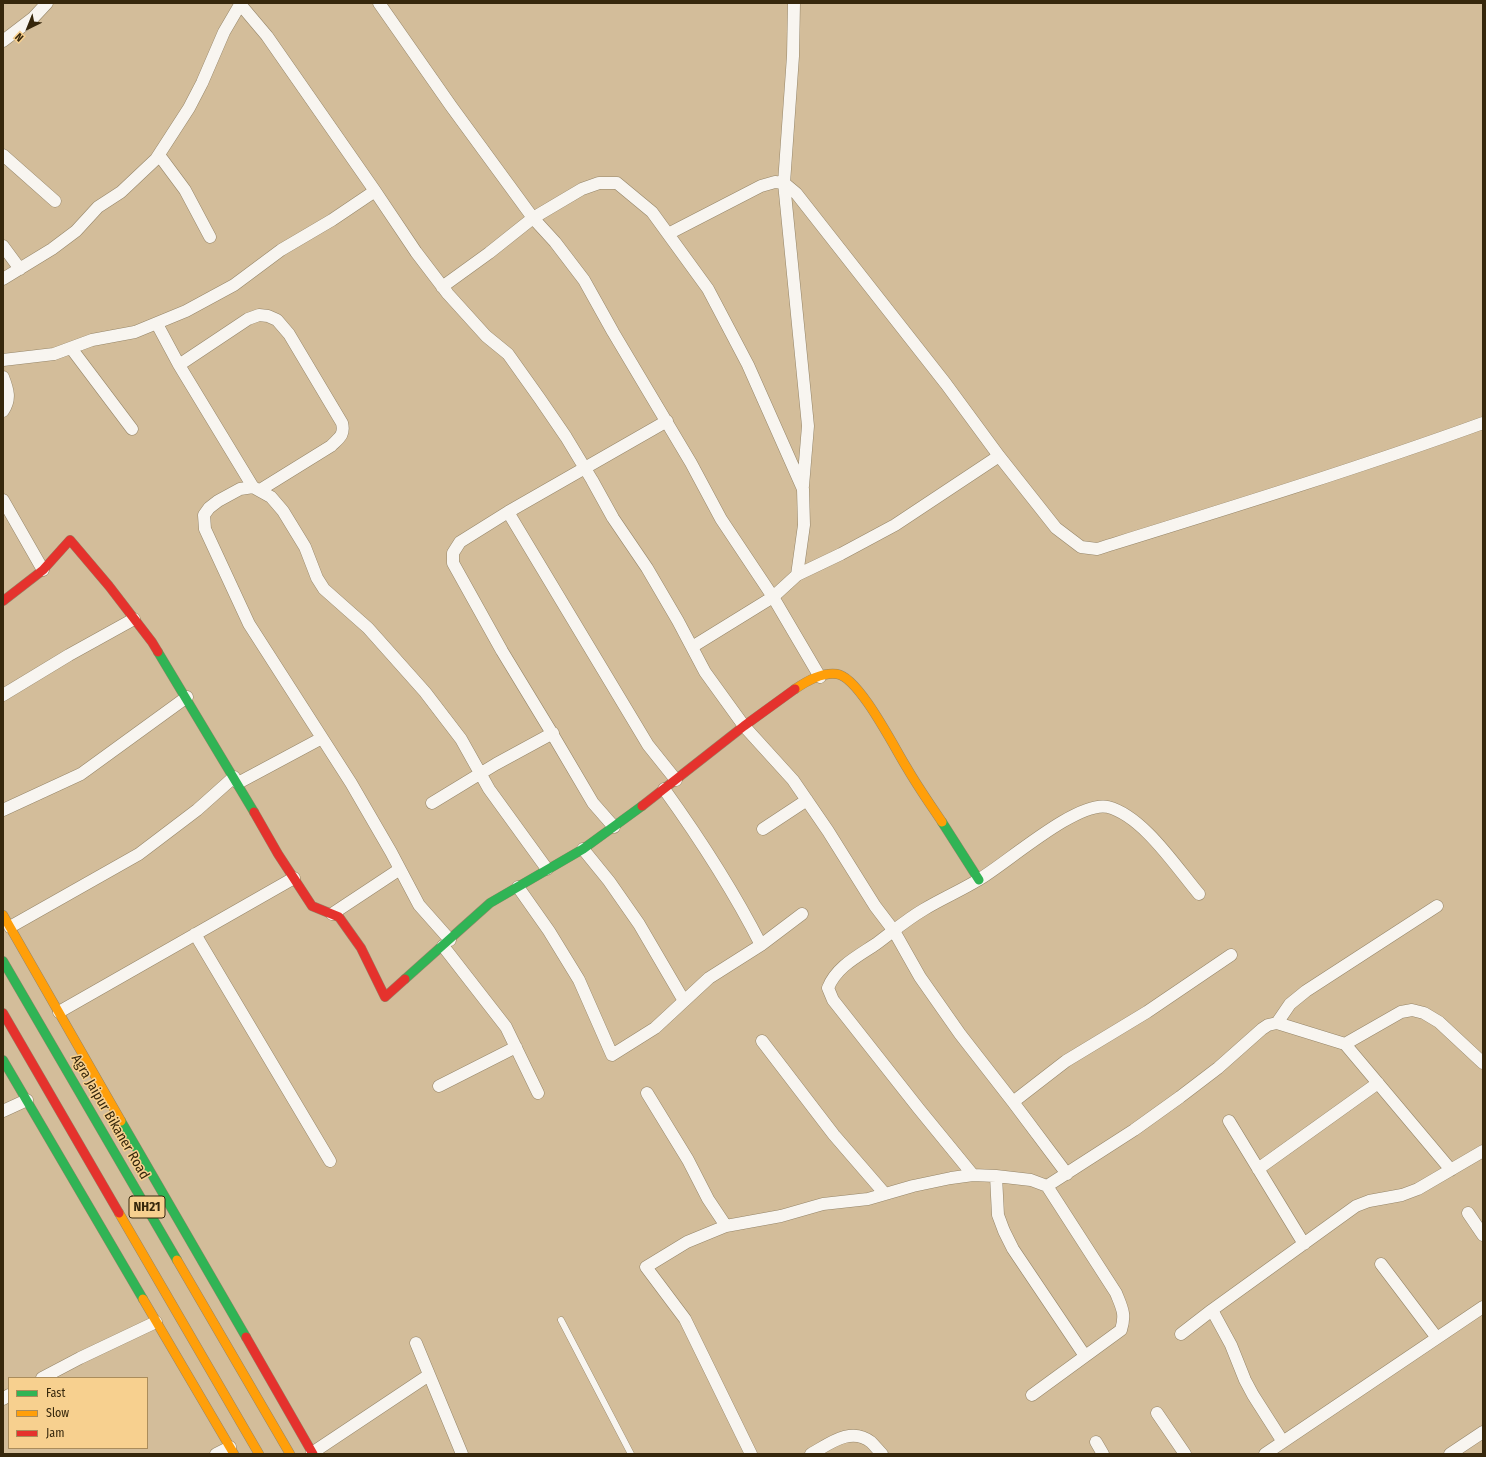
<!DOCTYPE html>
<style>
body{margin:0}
#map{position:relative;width:1486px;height:1457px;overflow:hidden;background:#d3bd9a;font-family:"Fira Sans Condensed",sans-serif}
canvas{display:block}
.frame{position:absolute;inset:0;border:4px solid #36270c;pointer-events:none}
.legend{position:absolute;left:8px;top:1377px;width:140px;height:72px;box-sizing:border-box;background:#f7d08f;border:1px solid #aa8c5b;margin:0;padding:5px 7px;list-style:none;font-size:12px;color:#36270c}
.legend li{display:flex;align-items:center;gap:8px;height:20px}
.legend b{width:20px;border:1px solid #aa8c5b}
.north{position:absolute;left:8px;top:8px;width:40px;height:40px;-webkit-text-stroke:3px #f7d08f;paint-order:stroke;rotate:223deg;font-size:11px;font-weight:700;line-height:16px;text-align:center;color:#36270c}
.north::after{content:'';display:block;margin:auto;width:14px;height:18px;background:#36270c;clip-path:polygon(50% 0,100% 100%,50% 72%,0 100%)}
</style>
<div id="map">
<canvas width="1486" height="1457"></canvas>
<div class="frame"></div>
<ul class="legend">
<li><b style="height:5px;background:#30b455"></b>Fast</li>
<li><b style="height:5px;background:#ff9f0a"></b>Slow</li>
<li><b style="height:5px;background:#e5322d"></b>Jam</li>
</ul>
<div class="north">N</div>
</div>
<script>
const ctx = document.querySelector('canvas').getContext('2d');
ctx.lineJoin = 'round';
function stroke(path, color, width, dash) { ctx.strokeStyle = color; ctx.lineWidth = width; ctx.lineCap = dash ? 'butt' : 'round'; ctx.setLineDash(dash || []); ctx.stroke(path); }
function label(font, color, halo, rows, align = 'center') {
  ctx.font = font + ' "Fira Sans Condensed",sans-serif'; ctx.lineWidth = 3; ctx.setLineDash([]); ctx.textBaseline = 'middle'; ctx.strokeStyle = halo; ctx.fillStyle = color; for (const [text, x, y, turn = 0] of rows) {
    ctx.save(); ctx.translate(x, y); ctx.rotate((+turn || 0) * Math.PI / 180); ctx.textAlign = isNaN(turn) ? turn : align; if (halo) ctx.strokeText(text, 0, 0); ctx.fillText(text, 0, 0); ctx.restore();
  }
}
const lane = new Path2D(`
 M561 1320 631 1454`);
const street = new Path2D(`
 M379 3 451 106 533 218 555 242 584 280 613 332 691 463 721 519 773 597 820 677
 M794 3 793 56 784 183 808 426 803 486
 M240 4 267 36 375 191 416 252 448 294 486 336 508 354 540 399 566 437 592 480 613 518 647 568 678 621 705 672 744 726 793 780 828 831 875 906 894 931 920 977 960 1034 1013 1102 1067 1174
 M3 41 33 18 47 3
 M3 155 55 201
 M159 155 185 190 210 237
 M668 234 761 186 775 182 784 183 796 193 946 384 999 456 1056 528 1081 547 1097 549C1226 509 1356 469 1483 423
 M3 246 20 269
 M3 279 52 249 76 231 98 207 121 192 156 159 189 108 202 83 224 32 241 3
 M442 287 489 253 533 218 582 189 599 183H617L652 212 708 289 748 365 803 489 804 525 797 575 773 597 692 647
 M157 324 179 365 253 487
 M71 348 132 429
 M3 360 54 354 92 340 135 332 186 311 234 285 281 250 332 220 375 191
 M179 365 248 319 259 315 268 316 277 320 289 334 342 423C345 435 339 438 331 446L260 490
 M3 377C8 390 11 399 3 411
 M667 421 508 512 648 745 676 780
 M3 500 43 570
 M508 512 460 542 453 553V563L502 651 550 730 593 803 614 827
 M797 575 841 554 895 525 999 456
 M3 695 69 655 134 619
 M238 783 322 738
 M664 789C700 839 733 890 761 945
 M432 803 496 764 553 733
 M3 810 81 774 187 697
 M763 829 807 800
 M583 849 609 881 639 924 684 1001
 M518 887 549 931 579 980 612 1055 655 1028 709 978 761 945 802 914
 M332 914 400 869
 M10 927 139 854 197 810 234 777
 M195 934 330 1161
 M450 940 419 905 391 852 351 783 249 624 205 529 204 515 209 508 218 501 240 489 253 487 271 497 283 511 305 547 317 578 324 589 368 628 425 692 461 739 489 789 547 869
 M443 946 506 1027 538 1093
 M59 1012 294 878
 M1277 1023 1290 1004 1306 991 1437 906
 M762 1041 834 1135 885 1194
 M1345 1044 1451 1170
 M439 1086 516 1047
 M647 1093 688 1160 708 1199 726 1226
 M1013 1102 1066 1061 1147 1012 1231 955
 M3 1111 27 1100
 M1229 1121 1304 1244
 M1258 1169 1378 1083
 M973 1175 919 1109 833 1000 828 988C836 967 858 956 876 944 891 933 906 920 923 910 941 899 960 891 978 880 1006 864 1077 800 1108 807 1143 816 1176 867 1199 894
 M996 1176 998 1215 1004 1231 1013 1249 1085 1356
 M1468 1213 1483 1235
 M1381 1264 1437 1338
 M1212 1310 1231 1345 1245 1380 1253 1395 1283 1442
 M1181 1334 1212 1310 1356 1206 1369 1201 1402 1195 1418 1189 1483 1151
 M416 1343 462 1454
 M42 1378 80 1358 156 1322
 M1032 1395 1121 1330C1126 1314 1122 1308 1116 1293L1047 1186
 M3 1399 9 1395
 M1157 1413 1185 1454
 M1096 1442 1103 1454
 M312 1453 429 1375
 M216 1454 230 1447
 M751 1454 685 1319 646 1267 687 1242 726 1226 781 1216 823 1204 868 1199 913 1186 951 1178 973 1175 996 1176 1031 1180 1047 1186 1134 1130 1180 1097 1218 1068 1262 1029 1268 1025 1277 1023 1345 1044 1401 1012 1412 1010 1424 1013 1439 1022 1483 1063
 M811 1454C829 1444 851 1426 871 1442 875 1446 878 1450 882 1454
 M1265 1454 1483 1307
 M1450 1454 1483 1432`);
const fast = new Path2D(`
 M158 652 254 812
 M942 822 979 880
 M3 961 177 1260
 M405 979 490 903 583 849 642 806
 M3 1060 143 1299
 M121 1121 246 1337`);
const slow = new Path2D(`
 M795 689C807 681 822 672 837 674 859 677 895 749 907 768 918 787 930 804 942 822
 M3 915 121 1121
 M119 1213 259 1454
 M177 1260 290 1454
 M143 1299 234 1454`);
const jam = new Path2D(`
 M3 601 43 570 70 540 109 586 152 642 158 652
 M642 806 744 726 795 689
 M254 812 278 854 312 906 339 917 361 948 385 997 405 979
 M3 1013 119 1213
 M246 1337 313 1454`);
const shields = [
 [147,1207,36]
];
const shieldNames = [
 ["NH21",147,1207]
];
const streetNames = [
 ["Agra Jaipur Bikaner Road",110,1117,60]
];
stroke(lane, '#958568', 7);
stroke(street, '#958568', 13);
stroke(fast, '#958568', 10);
stroke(slow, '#958568', 10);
stroke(jam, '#958568', 10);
stroke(lane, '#f8f5f0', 6);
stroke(street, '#f8f5f0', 12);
stroke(fast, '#30b455', 9);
stroke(slow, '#ff9f0a', 9);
stroke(jam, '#e5322d', 9);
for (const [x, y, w] of shields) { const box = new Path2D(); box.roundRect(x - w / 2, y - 11, w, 22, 3); ctx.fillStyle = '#f7d08f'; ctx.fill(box); stroke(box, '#36270c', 1); }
label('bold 13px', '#36270c', null, shieldNames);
label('14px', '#36270c', '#f7d08f', streetNames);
</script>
